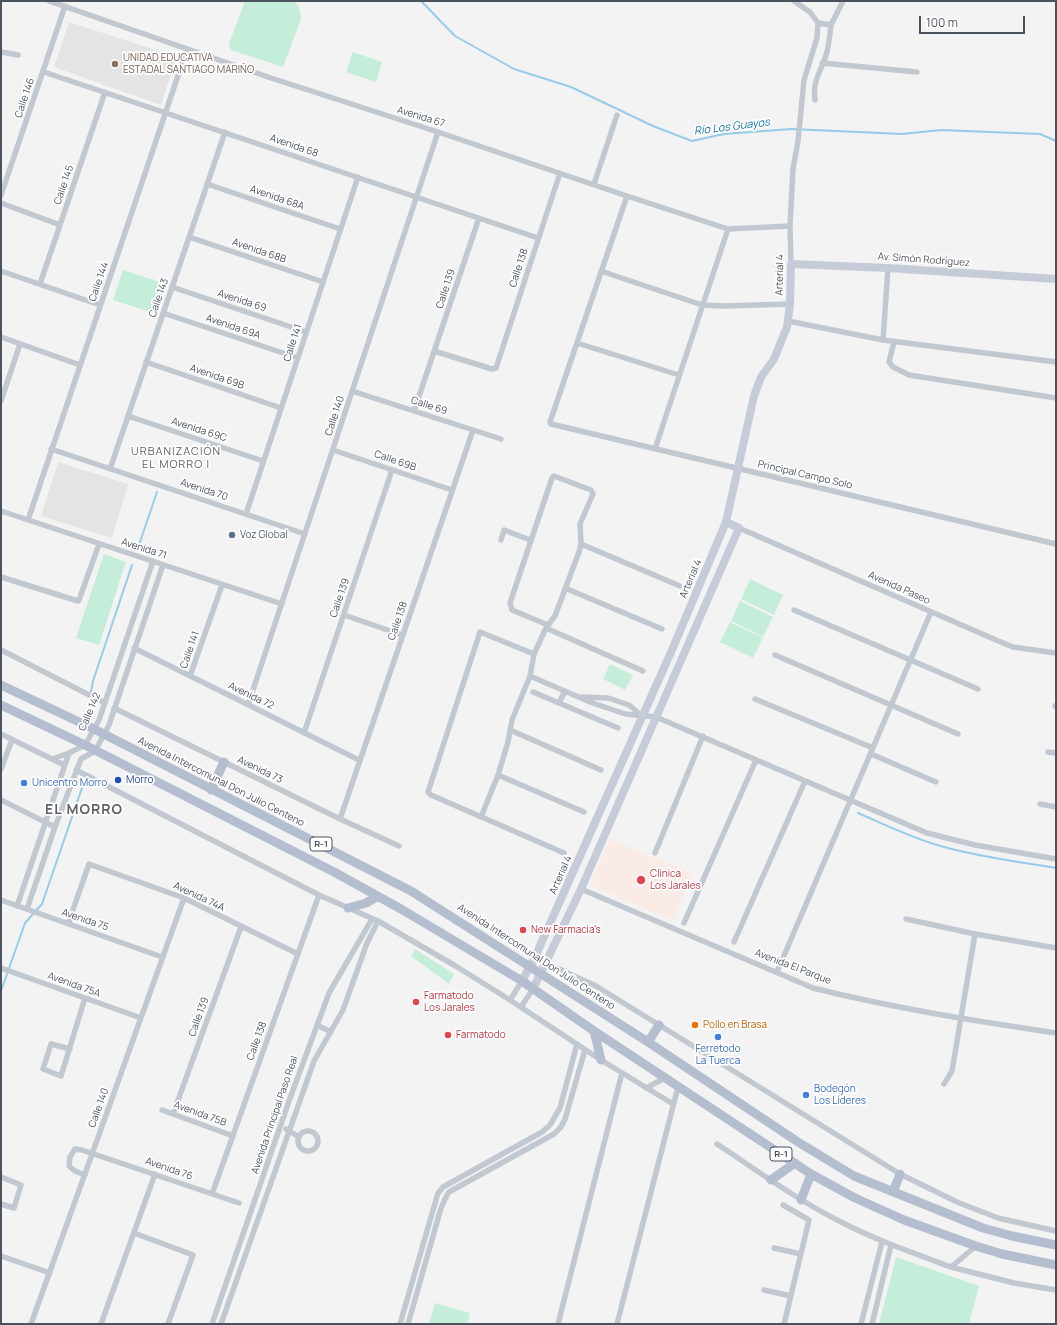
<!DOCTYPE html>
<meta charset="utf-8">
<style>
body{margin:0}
#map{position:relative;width:1057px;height:1325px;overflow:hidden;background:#f4f3f3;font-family:Manrope,sans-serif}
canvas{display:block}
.frame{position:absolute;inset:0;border:2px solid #4b535f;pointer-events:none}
.scale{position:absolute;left:919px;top:16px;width:106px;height:18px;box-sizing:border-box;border:2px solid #4b535f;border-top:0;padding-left:5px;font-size:12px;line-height:14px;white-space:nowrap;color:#4b535f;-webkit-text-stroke:3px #fff;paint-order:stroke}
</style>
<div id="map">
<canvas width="1057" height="1325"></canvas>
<div class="frame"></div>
<div class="scale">100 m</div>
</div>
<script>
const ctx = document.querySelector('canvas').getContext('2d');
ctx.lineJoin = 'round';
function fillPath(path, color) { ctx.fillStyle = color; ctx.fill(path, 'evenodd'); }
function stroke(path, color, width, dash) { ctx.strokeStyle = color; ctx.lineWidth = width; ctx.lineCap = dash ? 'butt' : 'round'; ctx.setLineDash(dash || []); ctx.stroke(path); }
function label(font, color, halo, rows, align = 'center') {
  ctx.font = font + ' Manrope,sans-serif'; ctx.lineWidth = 3.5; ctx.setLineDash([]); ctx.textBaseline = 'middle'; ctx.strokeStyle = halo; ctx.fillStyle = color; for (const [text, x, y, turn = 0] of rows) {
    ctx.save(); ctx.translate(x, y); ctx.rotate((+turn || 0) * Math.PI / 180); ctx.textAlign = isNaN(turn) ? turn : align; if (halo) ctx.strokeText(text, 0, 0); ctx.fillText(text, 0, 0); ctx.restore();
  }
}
const education = new Path2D(`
 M69 22 174 56 175 62 161 105 54 67Z
 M58 462 128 484 112 538 41 516Z`);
const medical = new Path2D(`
 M610 839 693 874 673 921 590 885Z`);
const green = new Path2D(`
 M245 1H295L300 10 301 19 283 67 231 50 230 48 229 43Z
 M353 52 382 62 376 82 346 72Z
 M123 270 166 284 156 314 113 300Z
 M104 554 126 562 99 645 76 638Z
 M750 579 783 595 774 615 741 599Z
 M740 601 773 617 763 637 731 621Z
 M730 622 763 638 753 658 720 642Z
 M610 664 633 675 625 690 603 679Z
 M415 949 454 974 449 984 411 956Z
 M896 1257 979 1286 969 1324H879Z
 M435 1303 470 1313 467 1324H429Z`);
const stream = new Path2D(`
 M421 1 455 36 514 69 571 87 653 126 692 141 724 134 791 129 902 134 941 130 1040 134 1056 141
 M139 545 157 492
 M91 692 93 681 132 565
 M858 813C886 825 914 839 944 847 980 857 1019 862 1056 868
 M1 991 25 923 42 904 82 788`);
const street = new Path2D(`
 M49 1 268 77 438 132 627 196 728 229 790 226
 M818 23 831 25 843 1
 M1 52 18 55
 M822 63 917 72
 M44 72 538 238
 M815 100C812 80 822 70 827 52 829 43 830 34 831 25
 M207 184 340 229
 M594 184 617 115
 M1 195 65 6
 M627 196 550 422 551 424 1056 544
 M1 203 60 225
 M189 237 323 282
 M791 264 790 226 793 169 798 141 804 80 817 38 818 23 810 12 794 1
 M1 271 100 305
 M601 271 702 305 724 306 790 304
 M40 284 105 92
 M172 287 306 332
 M163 313 298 358
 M788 321 883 340 1056 362
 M1 337 80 365
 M883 340 888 268
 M894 342 889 362 893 367 909 375 1056 398
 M577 343 679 375
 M434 351 492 369 496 368 560 173
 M146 362 281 408
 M352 391 501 439
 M1 401 20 344
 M414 411 479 218
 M128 416 263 461
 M51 449 305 534
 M655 449 728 229
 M333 450 452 490
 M110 469 225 132
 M1 511 282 604
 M246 514 358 177
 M28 520 187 49
 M739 528 996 640 1013 647 1056 653
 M501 540 504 530 530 540
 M581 544 680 586
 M1 577 78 601 79 600 99 544
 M565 588 662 629
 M794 610 978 689
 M344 615 402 635
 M546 628 643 671
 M134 648 359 760
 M1 650 105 703
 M534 654 480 632 428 792 431 795 564 853
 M775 655 958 734
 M190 676 222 585
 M530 676 590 702 625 714 656 717 927 833 975 845 1056 859
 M533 692 618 728
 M582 697 608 698 629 705 642 716
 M755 699 873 748
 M559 703 565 691
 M248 705 438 132
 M1055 706 1056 707
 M114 708 340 819 399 846
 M510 730 601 770
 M304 733 392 470
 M1 734 64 765
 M1048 752 1056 753
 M871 754 936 782
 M52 759 69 753 85 745 99 720 153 561
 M1 769 12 740
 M76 770 319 895 378 921 454 965 510 1000 601 1060 673 1104
 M498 775 584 812
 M1 800 55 827
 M1040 804 1056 807
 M481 817 498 775 508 742 512 720 530 676 534 654 546 628 555 616 579 552 581 544 580 524 593 494 591 490 554 476 552 478 510 603 512 610 548 625
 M340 819 473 430
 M655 853 703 736
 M581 889 813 988C893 1008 975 1021 1056 1033
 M1 900 162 957
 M17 906 69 753
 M27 909 55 827 81 759 95 751 109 725 163 565
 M906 919 975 934 1056 948
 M684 923 756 760
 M68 924 89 864 184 898 298 954
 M734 942 805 781
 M546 963 596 986 900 1174 957 1202 998 1218 1056 1231
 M1 968 141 1018
 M777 972 931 612
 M510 1000 522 981
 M521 1007 533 989
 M317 1025 331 1032
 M70 1049 51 1044 43 1069 61 1076 85 998
 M944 1084 952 1071 975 934
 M646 1088 665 1078
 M162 1110 233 1136
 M173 1114 241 927
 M286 1129 299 1137
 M298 1141a10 10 0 1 1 20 0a10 10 0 1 1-20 0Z
 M717 1144C758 1171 797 1200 841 1222 876 1240 913 1253 951 1267L976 1246
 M85 1175 75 1171 69 1166 70 1157 75 1149 82 1150 239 1203
 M1 1177 21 1185 14 1208 1 1204
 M212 1194 319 895
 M783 1205 809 1220 784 1324
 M134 1233 193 1255 168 1324
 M774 1248 801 1254
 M1 1256 50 1273
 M951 1267 1014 1283 1056 1290
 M764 1290 791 1296
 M31 1324 184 898
 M101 1324 155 1174
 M212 1324 289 1101 329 993 372 919
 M221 1324 314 1061 343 1010 367 943 378 921
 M400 1324 438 1193 443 1187 542 1132 550 1125 560 1108 577 1044
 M408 1324 441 1208 447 1195 449 1192 554 1134 561 1127 565 1119 585 1050
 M558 1324 622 1073
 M617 1324 678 1087
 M861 1324 882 1242
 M872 1324 891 1245`);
const secondary = new Path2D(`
 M522 981 535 957 672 650 726 522 754 396 761 377 774 359 787 327 790 304 791 264 888 268 1056 279
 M533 989 581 889 739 528 726 522`);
const primary = new Path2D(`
 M1 685 94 729 411 891 648 1042 798 1142 854 1176 983 1228 1012 1236 1056 1245
 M1 705 85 745 334 872 401 909 522 981 594 1031 811 1174 855 1198 904 1220 976 1246 1002 1254 1056 1265
 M211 790 224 762
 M348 908 366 903 378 896
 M594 1031 601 1060
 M648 1042 659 1025
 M771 1180 795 1163
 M893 1192 900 1174
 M801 1200 811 1174`);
const markers = [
 [115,64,4,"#8d6e63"],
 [232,535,4,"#5c6f8a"],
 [118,780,4,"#1a4fb4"],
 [24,783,4,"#3f7fe0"],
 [641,880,5,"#e0444e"],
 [523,930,4,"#e0444e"],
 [416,1002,4,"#e0444e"],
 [695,1025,4,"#e8710a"],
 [448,1035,4,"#e0444e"],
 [718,1037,4,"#3f7fe0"],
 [806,1095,4,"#3f7fe0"]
];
const shields = [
 [321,844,22],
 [781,1154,22]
];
const shieldNames = [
 ["R-1",321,844],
 ["R-1",781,1154]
];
const educationNames = [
 ["UNIDAD EDUCATIVA",123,58],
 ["ESTADAL SANTIAGO MARIÑO",123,70]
];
const streetNames = [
 ["Calle 146",25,98,-71],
 ["Avenida 67",421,117,17],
 ["Avenida 68",294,146,19],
 ["Calle 145",64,185,-71],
 ["Avenida 68A",277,198,19],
 ["Avenida 68B",259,251,19],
 ["Av. Simón Rodríguez",924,260,4],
 ["Calle 138",519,268,-72],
 ["Arterial 4",780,275,-89],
 ["Calle 144",99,282,-71],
 ["Calle 139",446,289,-72],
 ["Calle 143",159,298,-71],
 ["Avenida 69",242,301,18],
 ["Avenida 69A",233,327,19],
 ["Calle 141",293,343,-72],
 ["Avenida 69B",217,377,19],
 ["Calle 69",429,406,18],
 ["Calle 140",335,416,-72],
 ["Avenida 69C",199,430,18],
 ["Calle 69B",395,461,19],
 ["Principal Campo Solo",805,475,13],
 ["Avenida 70",204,490,18],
 ["Avenida 71",144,549,18],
 ["Arterial 4",691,579,-67],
 ["Avenida Paseo",899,588,24],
 ["Calle 139",340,598,-71],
 ["Calle 138",398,621,-71],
 ["Calle 141",190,650,-71],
 ["Avenida 72",251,696,26],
 ["Calle 142",90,712,-67],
 ["Avenida 73",260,770,26],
 ["Avenida Intercomunal Don Julio Centeno",221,782,27],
 ["Arterial 4",561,875,-66],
 ["Avenida 74A",199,897,25],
 ["Avenida 75",85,920,19],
 ["Avenida Intercomunal Don Julio Centeno",536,957,33],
 ["Avenida El Parque",793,967,21],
 ["Avenida 75A",74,985,20],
 ["Calle 139",199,1017,-70],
 ["Calle 138",257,1041,-70],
 ["Calle 140",99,1108,-70],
 ["Avenida 75B",200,1114,20],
 ["Avenida Principal Paso Real",275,1115,-71],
 ["Avenida 76",169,1169,19]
];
const serviceNames = [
 ["Voz Global",240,535]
];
const transitNames = [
 ["Morro",126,780]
];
const shopNames = [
 ["Unicentro Morro",32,783],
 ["Ferretodo",718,1049,"center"],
 ["La Tuerca",718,1061,"center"],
 ["Bodegón",814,1089],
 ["Los Líderes",814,1101]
];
const healthNames = [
 ["Clinica",650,874],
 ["Los Jarales",650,886],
 ["New Farmacia's",531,930],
 ["Farmatodo",424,996],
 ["Los Jarales",424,1008],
 ["Farmatodo",456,1035]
];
const foodNames = [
 ["Pollo en Brasa",703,1025]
];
const waterNames = [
 ["Río Los Guayos",732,127,-7]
];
const neighbourhoodNames = [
 ["URBANIZACIÓN",176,452],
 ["EL MORRO I",176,465]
];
const districtNames = [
 ["EL MORRO",84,810]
];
fillPath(education, '#e5e4e4');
fillPath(medical, '#fbebe7');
fillPath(green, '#c5eeda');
stroke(stream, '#95cce8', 2);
stroke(street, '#c1c8d0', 5.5);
stroke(secondary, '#c5cbd7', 8);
stroke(primary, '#b4becf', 9);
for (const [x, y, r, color] of markers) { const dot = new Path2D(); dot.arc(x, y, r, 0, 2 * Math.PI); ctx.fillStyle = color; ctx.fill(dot); stroke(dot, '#fff', 1.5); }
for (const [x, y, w] of shields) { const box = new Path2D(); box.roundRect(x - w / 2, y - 7, w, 14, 3); ctx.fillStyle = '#fff'; ctx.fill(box); stroke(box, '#4b535f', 1); }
label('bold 9px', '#4b535f', null, shieldNames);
label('10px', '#785e54', '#fff', educationNames, 'left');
label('10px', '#4b535f', '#fff', streetNames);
label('10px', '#4e5e75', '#fff', serviceNames, 'left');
label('10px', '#164399', '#fff', transitNames, 'left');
label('10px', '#366cbe', '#fff', shopNames, 'left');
label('10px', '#be3a42', '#fff', healthNames, 'left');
label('10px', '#c56008', '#fff', foodNames, 'left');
label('italic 11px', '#1577a8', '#fff', waterNames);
ctx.letterSpacing = '1px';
label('11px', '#5f6267', '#fff', neighbourhoodNames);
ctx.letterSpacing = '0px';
ctx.letterSpacing = '1px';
label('bold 14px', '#5f6267', '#fff', districtNames);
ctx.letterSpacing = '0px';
</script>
